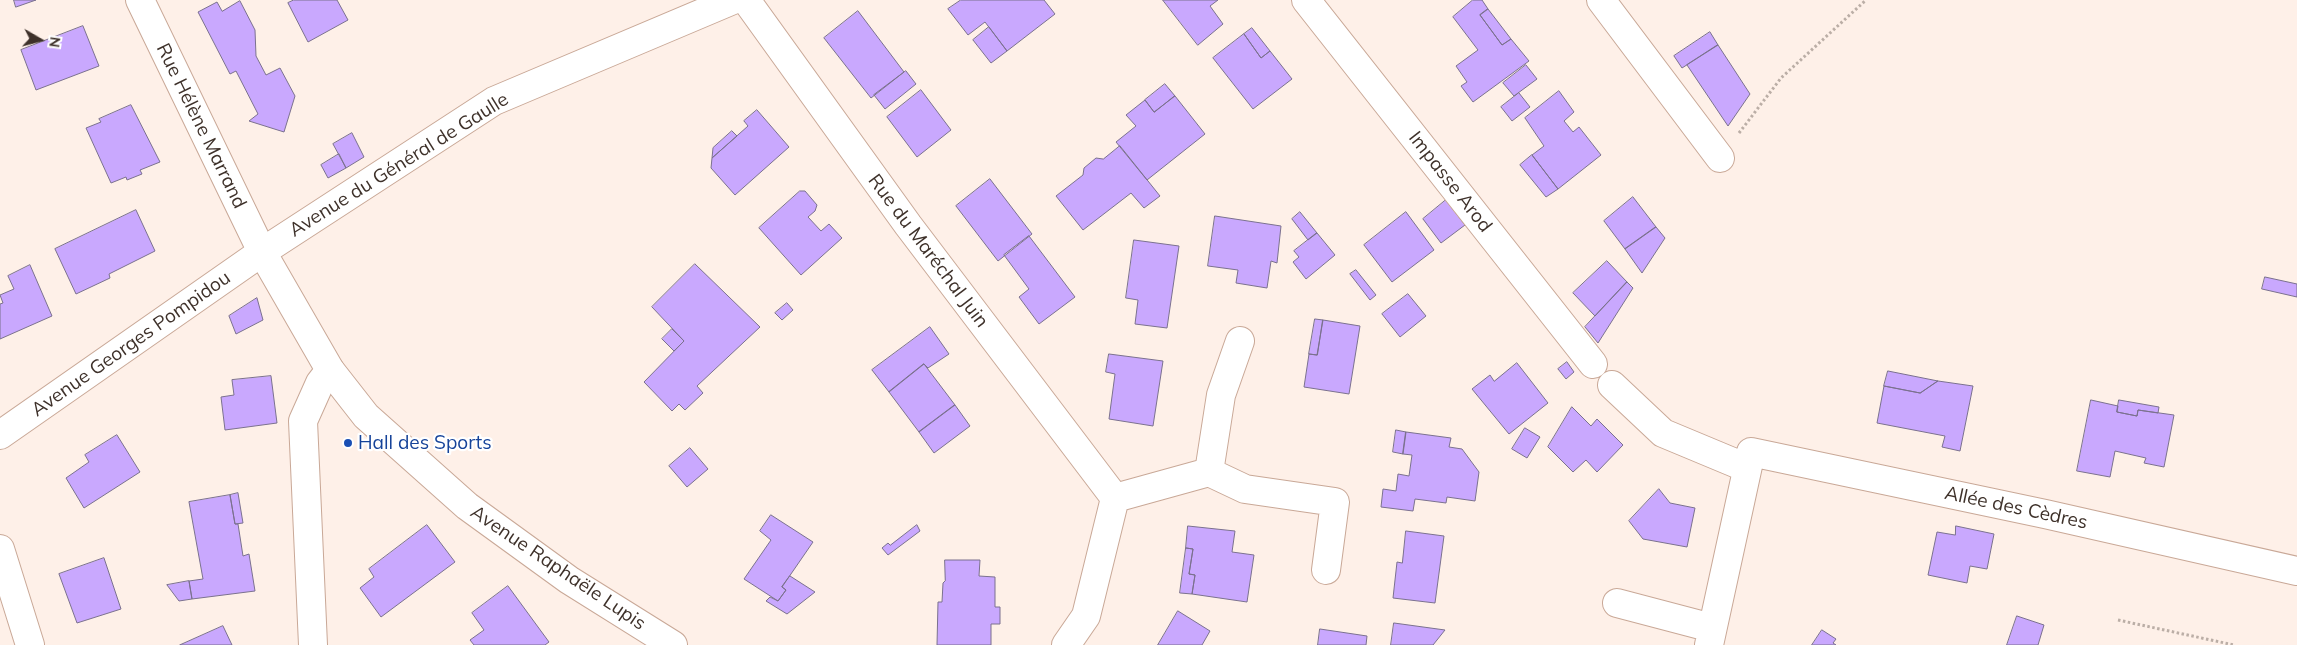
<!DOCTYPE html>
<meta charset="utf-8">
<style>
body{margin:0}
#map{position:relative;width:2297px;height:645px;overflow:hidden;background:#fef0e8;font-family:Mulish,sans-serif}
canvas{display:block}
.north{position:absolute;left:15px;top:15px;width:50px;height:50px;-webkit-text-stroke:4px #fff;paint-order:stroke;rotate:98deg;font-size:14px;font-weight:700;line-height:20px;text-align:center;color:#3e312a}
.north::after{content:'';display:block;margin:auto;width:18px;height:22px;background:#3e312a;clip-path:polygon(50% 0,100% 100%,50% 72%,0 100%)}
</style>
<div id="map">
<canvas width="2297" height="645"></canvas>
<div class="north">N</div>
</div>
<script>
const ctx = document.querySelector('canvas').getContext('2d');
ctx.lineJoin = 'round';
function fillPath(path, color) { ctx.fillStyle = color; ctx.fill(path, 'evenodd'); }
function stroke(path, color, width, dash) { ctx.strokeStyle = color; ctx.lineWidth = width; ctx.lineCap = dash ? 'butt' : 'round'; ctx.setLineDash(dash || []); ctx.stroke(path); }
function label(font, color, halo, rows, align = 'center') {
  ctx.font = font + ' Mulish,sans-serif'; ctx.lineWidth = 4.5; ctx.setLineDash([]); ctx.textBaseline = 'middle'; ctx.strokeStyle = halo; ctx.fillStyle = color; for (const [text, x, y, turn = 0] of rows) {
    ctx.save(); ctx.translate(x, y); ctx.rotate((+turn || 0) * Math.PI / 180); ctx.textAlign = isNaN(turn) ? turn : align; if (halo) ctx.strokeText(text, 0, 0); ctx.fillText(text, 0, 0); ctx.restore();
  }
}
const building = new Path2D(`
 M14 0H36L16 7Z
 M294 0H337L348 20 308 42 288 3Z
 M961 0H1044L1055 14 1007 51 985 22 968 35 948 9Z
 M1163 0H1218L1210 6 1223 24 1198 45Z
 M1473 0H1482L1488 9 1480 15 1502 45 1511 39 1529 61 1473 102 1461 86 1467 82 1456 66 1478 50 1453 17Z
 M240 1 255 30 256 56 266 75 280 68 295 96 284 132 249 121 258 114 236 71 230 74 198 12 217 2 222 11Z
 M1488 9 1511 39 1502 45 1480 15Z
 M858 11 904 72 871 98 824 38Z
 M83 26 99 66 36 90 21 50Z
 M989 27 1007 51 991 63 973 40Z
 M1252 28 1270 51 1261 58 1244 34Z
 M1710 32 1718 45 1682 68 1674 56Z
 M1244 34 1261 58 1270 51 1292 79 1253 109 1213 58Z
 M1718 45 1750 94 1728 126 1687 65Z
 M1526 65 1537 79 1514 96 1503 83Z
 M906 71 916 84 885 109 874 95Z
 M1165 84 1175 96 1154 112 1145 100Z
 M921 90 951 130 917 157 887 117Z
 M1559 91 1574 112 1564 121 1573 132 1579 127 1601 155 1558 189 1532 155 1544 146 1525 118Z
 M1519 93 1530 107 1512 121 1501 107Z
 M1175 96 1205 134 1147 180 1116 142 1136 126 1126 115 1145 100 1154 112Z
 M131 105 160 162 140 170 142 174 127 180 126 177 111 183 86 128 101 122 99 119Z
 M757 110 789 147 735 195 711 168 712 158 748 126 744 121Z
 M732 131 737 136 712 158 713 148Z
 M352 133 364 157 346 168 333 144Z
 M1120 146 1160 196 1144 208 1131 193 1083 230 1056 196 1083 175 1084 168 1096 158 1103 159Z
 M339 154 346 168 328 178 321 165Z
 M1532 155 1558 189 1546 197 1520 165Z
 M990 179 1032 234 998 261 956 206Z
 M800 191H805L817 205 815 211 808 217 821 231 829 224 842 238 801 275 759 228Z
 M1633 197 1656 227 1625 249 1604 221Z
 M1446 200 1465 225 1441 243 1423 219Z
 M136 210 155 251 109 274 110 278 76 294 55 249Z
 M1300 212 1317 233 1308 240 1292 219Z
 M1406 212 1434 250 1392 282 1364 245Z
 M1215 216 1281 226 1277 263 1271 261 1267 288 1236 283 1238 270 1208 266Z
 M1656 227 1665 238 1642 273 1625 249Z
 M1317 233 1335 255 1306 279 1293 262 1299 257 1294 251Z
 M1029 236 1075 297 1039 324 1019 297 1029 289 1004 255Z
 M1134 240 1179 246 1167 328 1135 324 1138 300 1126 298Z
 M1607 261 1627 282 1595 316 1573 293Z
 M695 264 760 327 697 386 703 393 685 410 679 404 672 411 644 382 684 341 652 307Z
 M30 265 52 316 0 339V304L3 303 0 295 14 289 8 276Z
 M1356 270 1376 295 1370 300 1350 274Z
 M2265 277 2297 284V297L2262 289Z
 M1627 282 1633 288 1598 343 1585 327Z
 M1408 294 1426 316 1400 337 1382 314Z
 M257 298 263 320 236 334 229 316Z
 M787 303 793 310 782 320 775 313Z
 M1315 319 1323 320 1317 355 1309 354Z
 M1323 320 1360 326 1349 394 1304 387 1309 354 1317 355Z
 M930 327 949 354 928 368 924 364 889 392 872 370Z
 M672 329 684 341 674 351 662 339Z
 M1109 354 1163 361 1153 426 1109 419 1115 374 1106 372Z
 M1567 362 1574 372 1566 379 1558 369Z
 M1517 363 1548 403 1509 434 1472 389 1490 375 1494 381Z
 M924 364 955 405 919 432 889 392Z
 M1888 371 1938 381 1920 393 1884 386Z
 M271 376 277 423 225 430 221 397 234 395 232 380Z
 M1938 381 1973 386 1960 451 1942 447 1945 436 1877 423 1884 386 1920 393Z
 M2091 400 2118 406 2117 412 2137 416 2138 410 2174 415 2164 467 2144 463 2146 458 2115 451 2110 477 2077 471Z
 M2119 400 2159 407 2158 413 2138 410 2137 416 2117 412Z
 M955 405 970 426 934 453 919 432Z
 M1572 407 1591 426 1597 419 1623 445 1597 472 1586 460 1573 472 1548 447Z
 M1525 428 1540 437 1527 458 1512 449Z
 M1396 430 1406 432 1403 454 1393 452Z
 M1406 432 1451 438 1449 447 1462 449 1479 472 1475 501 1447 497 1446 503 1415 499 1413 511 1381 507 1383 489 1396 491 1398 474 1409 476 1412 455 1403 454Z
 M117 435 140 472 84 508 66 478 89 462 85 455Z
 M690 448 708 469 687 487 669 466Z
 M1659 489 1670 503 1695 508 1687 547 1643 539 1629 521Z
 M238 493 243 523 235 524 230 495Z
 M230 495 235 524H238L243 556 249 554 255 591 192 599 189 581 203 579 189 502Z
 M771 515 813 542 782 587 786 590 778 601 744 579 771 540 760 531Z
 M427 525 455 562 381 617 360 588 374 577 369 569Z
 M917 525 920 531 888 555 882 548 888 543 890 545Z
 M1188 526 1235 531 1232 552 1254 555 1247 602 1192 594 1195 575 1189 574 1193 549 1186 548Z
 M1956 526 1994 534 1987 569 1970 566 1967 583 1928 575 1937 532 1955 535Z
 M1406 531 1444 536 1435 603 1393 598 1397 562 1402 563Z
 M1186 548 1193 549 1189 574 1195 575 1192 594 1180 593Z
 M104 558 121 609 77 623 59 574Z
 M945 560H980L979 576 995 577V607H1000V624H991V645H937L938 602H942L943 583 945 581Z
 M790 576 815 592 787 614 766 601 770 597 778 601 786 590 782 587Z
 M189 581 192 599 179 601 167 585Z
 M508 586 549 642 545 645H474L470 640 484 630 472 613Z
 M1178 611 1210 631 1202 645H1158Z
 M2017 616 2044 625 2038 645H2007Z
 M1394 623 1445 630 1433 645H1391Z
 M223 626 232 645H180Z
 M1320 629 1367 636 1366 645H1318Z
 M1822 630 1836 639 1833 643 1836 645H1812Z`);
const path = new Path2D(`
 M1739 133 1781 78 1866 0
 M2118 620 2234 645`);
const minor = new Path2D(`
 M746 0 908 225 1115 498
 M1306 0 1593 364
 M1601 0 1720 158
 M1612 385 1663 433 1747 468
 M1209 472 1221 395 1240 341
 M1115 498 1209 472 1245 489 1335 502 1326 570
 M0 549 30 645
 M1617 603 1712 628
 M313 645 303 421 320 383 330 370
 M1066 645 1086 616 1115 498
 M1709 645 1751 452 2045 514 2297 571`);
const tertiary = new Path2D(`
 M140 0 262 252 330 370 366 416 467 506 569 580 673 645`);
const secondary = new Path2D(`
 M0 435 262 252 494 101 733 0`);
const markers = [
 [348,443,5,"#1a4fb4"]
];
const streetNames = [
 ["Rue Hélène Marrand",201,126,64],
 ["Avenue du Général de Gaulle",399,165,-32],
 ["Impasse Arod",1450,182,52],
 ["Rue du Maréchal Juin",928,251,53],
 ["Avenue Georges Pompidou",131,344,-35],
 ["Allée des Cèdres",2016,508,12],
 ["Avenue Raphaële Lupis",558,568,34]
];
const transitNames = [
 ["Hall des Sports",358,443]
];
fillPath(building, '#c9a8fe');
stroke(building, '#7b718e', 1);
stroke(minor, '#c9a897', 30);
stroke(tertiary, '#c9a897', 30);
stroke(secondary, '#c9a897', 30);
stroke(path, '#bbaea6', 3, [2.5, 2.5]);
stroke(minor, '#fff', 28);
stroke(tertiary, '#fff', 28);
stroke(secondary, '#fff', 28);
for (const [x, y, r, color] of markers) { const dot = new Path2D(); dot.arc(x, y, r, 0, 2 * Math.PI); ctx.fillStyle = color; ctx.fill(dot); stroke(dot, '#fff', 2); }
label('19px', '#3e312a', '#fff', streetNames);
label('19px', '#164399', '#fff', transitNames, 'left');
</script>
